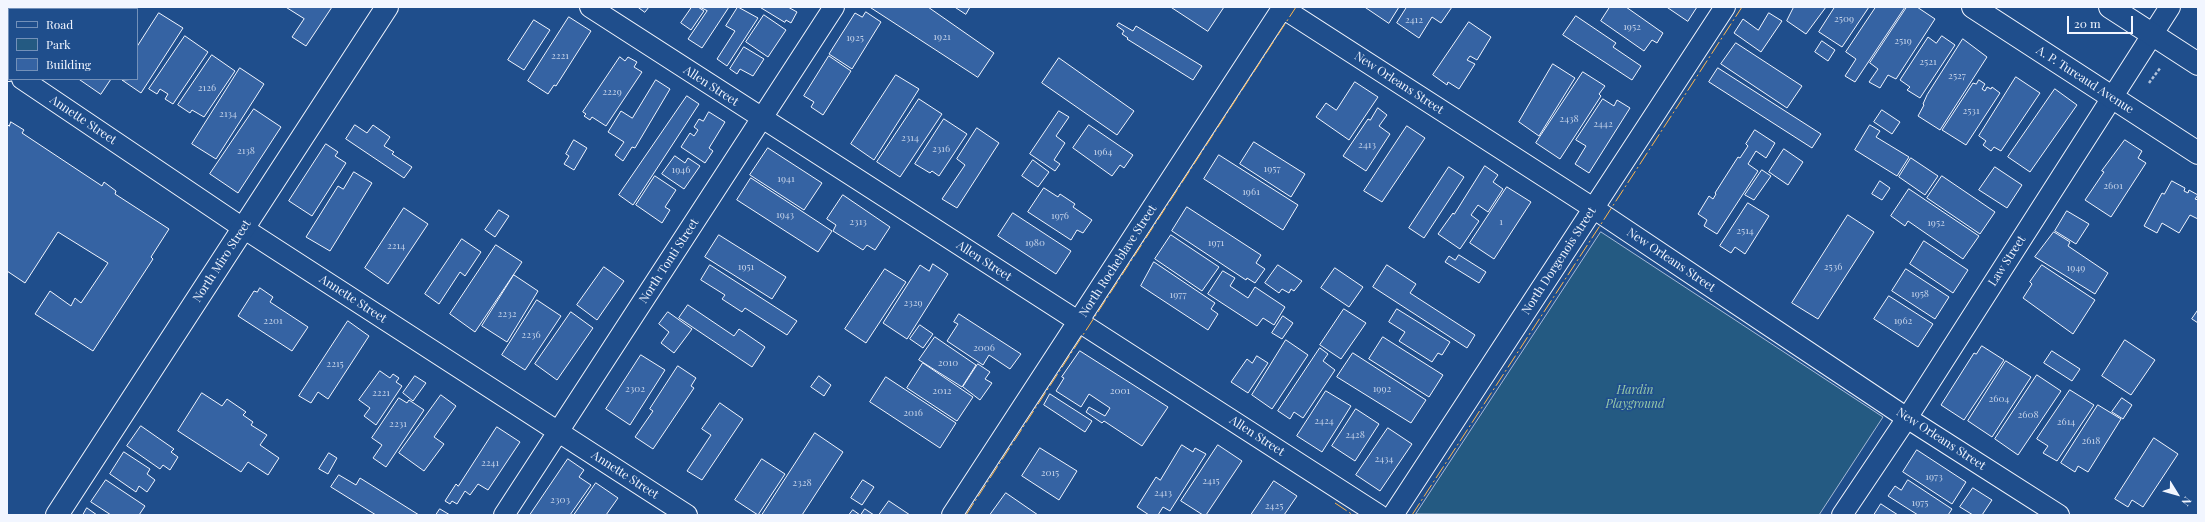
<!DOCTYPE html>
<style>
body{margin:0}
#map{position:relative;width:2205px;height:522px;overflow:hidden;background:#1f4e8c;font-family:"Playfair Display",serif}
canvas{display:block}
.frame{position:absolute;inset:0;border:8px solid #f2f6ff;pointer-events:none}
.legend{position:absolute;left:8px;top:8px;width:130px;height:72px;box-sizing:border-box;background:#1f4e8c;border:1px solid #7391ba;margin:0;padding:5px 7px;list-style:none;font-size:12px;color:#f2f6ff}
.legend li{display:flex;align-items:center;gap:8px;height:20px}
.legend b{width:20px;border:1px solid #7391ba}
.north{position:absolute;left:2157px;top:474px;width:40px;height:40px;-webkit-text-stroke:3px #1f4e8c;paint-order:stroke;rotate:127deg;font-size:11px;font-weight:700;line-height:16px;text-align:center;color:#f2f6ff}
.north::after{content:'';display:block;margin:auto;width:14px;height:18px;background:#f2f6ff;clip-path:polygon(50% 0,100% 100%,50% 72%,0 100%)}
.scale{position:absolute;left:2067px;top:16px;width:66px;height:18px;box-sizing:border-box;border:2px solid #f2f6ff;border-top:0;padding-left:5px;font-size:12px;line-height:14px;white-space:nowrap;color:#f2f6ff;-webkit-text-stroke:3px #1f4e8c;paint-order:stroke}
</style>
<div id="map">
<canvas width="2205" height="522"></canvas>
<div class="frame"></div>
<ul class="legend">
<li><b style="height:5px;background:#1f4e8c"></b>Road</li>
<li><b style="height:11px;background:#245a82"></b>Park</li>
<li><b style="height:11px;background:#3563a3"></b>Building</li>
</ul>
<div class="north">N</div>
<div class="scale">20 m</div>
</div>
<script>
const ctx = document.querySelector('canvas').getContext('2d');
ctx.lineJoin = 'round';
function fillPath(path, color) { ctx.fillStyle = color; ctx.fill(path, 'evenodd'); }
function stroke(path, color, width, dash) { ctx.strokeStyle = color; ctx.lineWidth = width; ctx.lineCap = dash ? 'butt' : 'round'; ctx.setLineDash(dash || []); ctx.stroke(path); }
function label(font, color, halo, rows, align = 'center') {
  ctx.font = font + ' "Playfair Display",serif'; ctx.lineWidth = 3; ctx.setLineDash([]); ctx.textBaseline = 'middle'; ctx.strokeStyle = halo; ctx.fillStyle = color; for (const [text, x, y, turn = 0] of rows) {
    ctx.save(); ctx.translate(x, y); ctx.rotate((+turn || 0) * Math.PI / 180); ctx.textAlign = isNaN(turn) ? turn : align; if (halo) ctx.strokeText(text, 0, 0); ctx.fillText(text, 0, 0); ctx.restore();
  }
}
const green = new Path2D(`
 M1601 232 1883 417 1819 515 1416 514Z`);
const building = new Path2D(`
 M7 7H44L43 9H9V26L7 24Z
 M54 7H80L79 9H53Z
 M94 7H108L111 8 92 9Z
 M286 7H332L306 46 292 37 304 19Z
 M638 7H649L645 12Z
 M692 7H698L704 11 691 30 681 23Z
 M700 7H729L702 48 688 39 707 11Z
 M738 7 758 18 727 66 717 59 735 31 726 26Z
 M760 7H788L797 12 791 23 786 20 785 22Z
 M870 7H928L994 53 978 77Z
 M955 7H970L966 14Z
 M1171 7H1224L1208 31Z
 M1365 7H1399L1389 23Z
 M1407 7H1452L1441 23 1432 17 1419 38 1397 23Z
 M1610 7H1626L1663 33 1657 43 1652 40 1644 51 1601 21Z
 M1667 7H1697L1688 21Z
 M1794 7H1826L1806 34 1787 21Z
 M1835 7H1869L1842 47 1819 32Z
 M1876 7H1905L1855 82 1845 76 1856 59 1846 52Z
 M1907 7H1917L1935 19 1896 79 1888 75 1880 88 1869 82 1878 69 1870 63Z
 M866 12 881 22 852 69 829 54 855 13 862 17Z
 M159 13 183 28 141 93 122 80 137 79V47Z
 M1769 13 1782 21 1761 52 1734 33 1743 19 1758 30Z
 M764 15 786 30 768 57 746 42Z
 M1576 16 1616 43 1613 47 1641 66 1632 80 1563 35Z
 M569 17 591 31 556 86 554 85 548 94 528 81Z
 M534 20 550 30 524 70 508 60Z
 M1469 22 1491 37 1477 60 1470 56 1467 60 1475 64 1459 89 1448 82 1447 85 1433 75Z
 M1119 23 1133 31 1136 26 1202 66 1193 80 1127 39 1128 38 1122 34 1124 31 1117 26Z
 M185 36 208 52 173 104 165 99 168 94 160 89 157 94 149 89Z
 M1942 36 1955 45 1920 98 1907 90 1910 87 1900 80 1928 37 1936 43Z
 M1963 39 1987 57 1940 130 1918 116 1924 105 1923 104 1927 95Z
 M1822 41 1835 50 1828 61 1815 52Z
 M1736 43 1802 86 1787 108 1721 64Z
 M744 47 764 59 753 76 740 69 737 74 730 69Z
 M212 55 235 71 204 117 192 110 190 113 178 105Z
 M829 56 851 71 823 115 811 107 814 102 804 96Z
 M620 57 625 61 628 57 637 62 634 67 642 72 606 126 592 117 590 120 584 116 586 114 583 112Z
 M1059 58 1134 111 1117 135 1042 83Z
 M1553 64 1575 78 1539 136 1519 122Z
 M240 68 264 84 216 159 192 144Z
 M1718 68 1821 134 1812 148 1709 82Z
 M1583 72 1605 86 1599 94 1601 96 1560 159 1536 143Z
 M896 75 919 89 874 160 851 144Z
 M2016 77 2040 93 2001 151 1994 147 1991 151 1983 145 1986 141 1979 136Z
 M79 79H111L101 94Z
 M656 80 670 89 635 148 632 147 623 161 615 155 624 142 608 132 621 111 632 118Z
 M1979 80 1985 84 1982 89 1985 91 1987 87 1991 89 1992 87 2000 93 1966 145 1942 130 1973 83 1976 84Z
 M1355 82 1378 97 1349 140 1316 117 1326 103 1336 110Z
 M2055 89 2077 105 2030 172 2008 157Z
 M687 96 699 104 633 205 619 195Z
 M919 99 942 114 900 177 877 162Z
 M1603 99 1614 106 1617 100 1630 108 1589 173 1575 164 1586 146 1576 140Z
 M1378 108 1387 115 1379 126 1390 134 1366 171 1343 156 1368 119 1370 120Z
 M254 109 281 127 238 193 210 174Z
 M1882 110 1900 122 1892 134 1874 122Z
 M1059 111 1069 117 1056 136 1065 143 1054 160 1060 164 1055 171 1030 154Z
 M709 112 725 122 709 148 713 151 705 163 681 147 690 133 694 136 698 130 694 127 699 119 703 121Z
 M944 119 967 134 939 176 932 171 930 173 915 164Z
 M11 122 24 130 22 133 102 186 104 182 116 191 115 194 169 229 151 257 153 259 93 351 35 314 50 291 71 306 75 298 81 303 108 263 58 232 25 283 7 271V124L9 126Z
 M355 125 367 133 373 125 390 137 384 146 394 152 392 154 412 167 404 178 346 139Z
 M1089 125 1133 155 1124 168 1120 165 1112 176 1073 148Z
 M1870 125 1880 131 1876 137 1909 157 1897 176 1855 150Z
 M1407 126 1425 138 1382 202 1364 191Z
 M977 128 999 143 957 208 942 199 965 165 957 159Z
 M1755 130 1775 143 1766 158 1756 151 1748 164 1758 171 1717 234 1704 226 1707 220 1698 214 1709 196 1713 199 1716 194 1715 193 1738 157 1740 158 1748 146 1746 144Z
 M574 140 587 148 574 170 564 164 569 156 566 154Z
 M2125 140 2142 151 2138 158 2146 163 2111 217 2085 200 2104 172 2102 171Z
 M1254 142 1305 174 1291 197 1240 164Z
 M326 144 338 152 335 156 346 163 312 216 289 201Z
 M768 148 822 183 804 210 750 175Z
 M1784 149 1803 162 1788 185 1769 172Z
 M1219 155 1298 205 1283 230 1204 179Z
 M675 156 685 163 688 158 700 166 684 189 662 174Z
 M1911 158 1938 176 1925 195 1899 177Z
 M1033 160 1049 172 1038 187 1022 176Z
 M1485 166 1498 175 1493 182 1503 189 1488 212 1478 205 1471 215 1479 221 1460 249 1438 234 1453 213 1454 214Z
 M1449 167 1464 177 1424 238 1409 228Z
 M1995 167 2022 185 2007 208 1979 190Z
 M1762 170 1771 176 1754 200 1745 195Z
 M354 172 372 183 330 251 306 237 338 186 343 189Z
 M655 176 676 190 665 207 670 210 662 223 636 205Z
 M1942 176 1995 212 1980 234 1927 198Z
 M751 178 832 231 818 252 737 200Z
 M1880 181 1890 188 1882 200 1872 194Z
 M2172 181 2185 188 2184 191 2188 193 2189 190 2198 195 2195 199 2198 200V219L2190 215 2179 233 2162 223 2157 233 2144 226 2162 193 2164 194Z
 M1507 187 1531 202 1494 259 1470 243Z
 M1044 188 1058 197 1060 194 1075 204 1073 207 1092 220 1083 233 1077 230 1071 240 1028 212Z
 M1909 189 1979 236 1963 259 1908 221 1905 226 1891 216Z
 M843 195 890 227 875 250 867 245 863 250 833 231 836 225 827 219Z
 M1748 203 1769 216 1745 254 1735 247 1731 253 1720 246Z
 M1187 207 1261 255 1256 263 1265 269 1255 283 1247 278 1246 280 1172 231Z
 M404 208 428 224 388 284 365 268Z
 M499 210 509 216 495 237 485 230Z
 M2067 211 2089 224 2076 244 2055 231Z
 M1013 213 1071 251 1056 274 998 236Z
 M1848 215 1874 232 1818 319 1792 303Z
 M2054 232 2070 242 2068 246 2108 273 2095 294 2035 257Z
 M719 235 786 277 772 299 705 257Z
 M1171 235 1219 267 1202 291 1155 259Z
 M462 239 481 252 465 276 460 272 439 304 425 294Z
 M1924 241 1968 270 1953 293 1910 264Z
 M496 245 522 262 475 332 450 314Z
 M1459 255 1486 272 1479 283 1445 262 1449 256 1455 260Z
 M1154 262 1215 303 1211 309 1218 314 1208 330 1141 286Z
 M933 264 948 274 907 339 883 323 920 265 929 271Z
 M710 265 797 321 787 335 745 308 742 312 722 299 725 295 701 280Z
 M1278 265 1302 281 1294 291 1291 289 1289 293 1282 289 1279 293 1265 283Z
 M1387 265 1416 284 1410 293 1475 335 1467 348 1373 287Z
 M2042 265 2095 300 2073 334 2023 298 2032 284 2030 282Z
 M604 267 624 281 597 320 577 305Z
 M1335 268 1363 287 1349 307 1321 288Z
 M885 269 906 282 866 343 845 329Z
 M1906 269 1949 297 1935 319 1892 291Z
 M1223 271 1235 278 1230 286 1248 298 1255 287 1285 307 1274 325 1263 318 1257 326 1208 294Z
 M514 275 538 291 507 342 482 326Z
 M260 288 273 297 270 302 308 327 292 351 238 316 254 291 257 292Z
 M1889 296 1933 324 1918 347 1874 319Z
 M537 300 561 316 525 370 502 355Z
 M688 305 734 336 739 329 765 347 752 367 679 318Z
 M1344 309 1366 323 1341 359 1320 345Z
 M1397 309 1450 342 1442 355 1438 353 1432 362 1399 341 1405 332 1389 322Z
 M2198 310V323L2192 319Z
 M571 312 593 328 557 380 535 364Z
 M668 312 692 329 674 353 661 343 669 332 659 324Z
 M959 314 1021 354 1010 369 989 355 983 365 947 341 958 324 954 322Z
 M1283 316 1293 323 1282 339 1272 333Z
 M348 321 369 336 328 399 318 392 311 403 299 396Z
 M920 325 933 334 923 348 910 339Z
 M935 337 976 365 962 387 919 360Z
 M1383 337 1443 375 1429 397 1369 359Z
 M1286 340 1308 355 1272 409 1252 395Z
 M2125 340 2155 360 2131 395 2102 376Z
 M1982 346 2004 360 1964 420 1941 405 1974 353 1976 354Z
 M1320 348 1328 354 1323 361 1335 370 1303 418 1294 412 1290 419 1278 411Z
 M1080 351 1168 407 1142 446 1104 421 1102 423 1086 412 1089 407 1105 416 1110 408 1089 394 1081 407 1056 391 1064 378 1062 377Z
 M2052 351 2080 369 2072 381 2044 363Z
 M1353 353 1426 400 1411 423 1337 377Z
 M641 355 665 370 630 425 606 409Z
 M1257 356 1268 363 1248 393 1231 382 1247 359 1252 363Z
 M2006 361 2031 377 1992 437 1968 421Z
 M923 363 973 397 957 421 907 388Z
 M978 364 990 372 985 379 992 383 980 400 963 387Z
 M678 366 696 378 691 386 694 388 653 449 635 437 653 411 650 409Z
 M380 371 390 378 393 374 399 378 396 382 402 386 376 425 364 416 370 408 359 400Z
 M2037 375 2061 391 2018 455 1995 439Z
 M415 376 426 383 413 401 403 393Z
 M819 376 831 385 824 396 811 387Z
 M886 377 956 423 940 448 870 402Z
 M2070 390 2094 405 2057 461 2043 453 2048 446 2037 439Z
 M1326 391 1351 406 1322 452 1297 436Z
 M202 393 222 406 227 399 246 412 243 415 253 422 251 425 267 435 260 445 279 458 268 475 248 462 241 472 178 431Z
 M1050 394 1092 421 1085 432 1044 405Z
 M441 395 456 406 434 437 444 444 424 471 399 453Z
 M399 398 407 403 409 400 424 410 386 467 373 458 382 445 372 438Z
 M2122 398 2132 405 2123 419 2112 412Z
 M720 403 743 419 702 480 687 471 711 435 702 429Z
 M2098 405 2121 419 2088 472 2078 466 2075 472 2061 463Z
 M1356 409 1379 424 1355 461 1332 446Z
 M141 426 174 449 171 452 178 457 170 470 163 465 160 469 127 446Z
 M497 427 520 442 488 490 478 484 470 495 465 491 457 504 452 501 450 504 445 501 456 484 458 486Z
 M1388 428 1412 444 1380 491 1356 475Z
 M815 433 843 452 802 515H762Z
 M2154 438 2178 454 2143 507 2132 500 2128 507 2115 499Z
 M1182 445 1193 452 1195 448 1206 454 1170 511 1163 507 1158 515H1149L1137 507 1156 477 1160 480Z
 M1218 445 1242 461 1206 515H1203L1181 501Z
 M1040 448 1077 471 1059 500 1022 476Z
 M1917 450 1966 482 1952 504 1903 472Z
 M124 452 150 469 147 474 155 480 147 492 139 486 136 492 110 474Z
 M329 453 337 458 328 474 319 469Z
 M568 459 584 470 579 477 591 485 570 515H530Z
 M762 459 785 474 758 515 735 500Z
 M339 475 356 485 360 478 419 515H376L331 487Z
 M106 480 145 506 139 515H111L91 502Z
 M863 480 874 487 862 505 851 498Z
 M1908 480 1952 509 1948 515H1918L1888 496 1895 486 1901 490Z
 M1274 481 1297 496 1284 515H1251Z
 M596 483 618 498 606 515H574Z
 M1973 488 1992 500 1982 515H1973L1960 507Z
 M1006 493 1038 515H990Z
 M889 501 910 515H879Z
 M1881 504 1898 515H1874Z
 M87 508 97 515H83Z
 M440 509 450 515H436Z
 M865 509 874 515H861Z
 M853 510 860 515H849Z`);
const path = new Path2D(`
 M2149 83 2161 67`);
const minor = new Path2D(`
 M590 7 1379 515
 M1281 7 1593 208 1907 418 2059 515
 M7 69 9 71
 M22 79 243 228 687 515
 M504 515 834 7
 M952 515 1283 7
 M1393 515 1725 7
 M1842 515 1907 418 2170 7`);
const tertiary = new Path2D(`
 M1973 7 2198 153
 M2110 7 2198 64
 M57 515 387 7`);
const power = new Path2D(`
 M1335 503 1353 515
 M966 515 1296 7
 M1412 515 1742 7`);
const numberNames = [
 ["2509",1844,19],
 ["2412",1414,20],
 ["1952",1632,27],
 ["1921",942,37],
 ["1925",855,38],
 ["2519",1903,41],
 ["2221",560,56],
 ["2521",1928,62],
 ["2527",1957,76],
 ["2126",207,88],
 ["2229",612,92],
 ["2531",1971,111],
 ["2134",228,114],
 ["2438",1569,119],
 ["2442",1603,124],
 ["2314",910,138],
 ["2413",1367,145],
 ["2316",941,149],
 ["2138",246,151],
 ["1964",1103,152],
 ["1957",1272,169],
 ["1946",681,170],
 ["1941",786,179],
 ["2601",2113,186],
 ["1961",1251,192],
 ["1943",785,215],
 ["1976",1060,216],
 ["2313",858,222],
 ["1",1501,222],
 ["1952",1936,223],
 ["2514",1745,231],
 ["1980",1035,243],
 ["1971",1216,243],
 ["2214",396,246],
 ["1951",746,267],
 ["2536",1833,267],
 ["1949",2076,268],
 ["1958",1920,294],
 ["1977",1178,295],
 ["2329",913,303],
 ["2232",507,314],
 ["2201",273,321],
 ["1962",1903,321],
 ["2236",531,335],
 ["2006",984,348],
 ["2010",948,363],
 ["2215",335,364],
 ["2302",635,389],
 ["1992",1382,389],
 ["2012",942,391],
 ["2001",1120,391],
 ["2221",381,393],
 ["2604",1999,399],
 ["2016",913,413],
 ["2608",2028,415],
 ["2424",1324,421],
 ["2614",2066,422],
 ["2231",398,424],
 ["2428",1355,435],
 ["2618",2091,441],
 ["2434",1384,459],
 ["2241",490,463],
 ["2015",1050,473],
 ["1973",1934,477],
 ["2415",1211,481],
 ["2328",802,483],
 ["2413",1163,493],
 ["2303",560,500],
 ["1975",1920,503],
 ["2425",1274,506]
];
const streetNames = [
 ["A. P. Tureaud Avenue",2085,80,33],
 ["New Orleans Street",1399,83,33],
 ["Allen Street",711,86,33],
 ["Annette Street",83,120,34],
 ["New Orleans Street",1671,260,34],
 ["North Miro Street",222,261,-57],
 ["North Tonti Street",669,261,-57],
 ["Allen Street",984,261,33],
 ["North Rocheblave Street",1118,261,-57],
 ["North Dorgenois Street",1559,261,-57],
 ["Law Street",2007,261,-57],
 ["Annette Street",353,299,33],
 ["Allen Street",1257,436,33],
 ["New Orleans Street",1941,439,33],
 ["Annette Street",625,475,33]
];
const parkNames = [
 ["Hardin",1635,390],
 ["Playground",1635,404]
];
fillPath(green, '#245a82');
stroke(green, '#a8bbd7', 1);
fillPath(building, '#3563a3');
stroke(building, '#f2f6ff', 1);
stroke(minor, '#f2f6ff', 22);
stroke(tertiary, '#f2f6ff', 24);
stroke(path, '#b3c4dc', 2.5, [3, 2]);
stroke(minor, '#1f4e8c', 20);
stroke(tertiary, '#1f4e8c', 22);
stroke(power, '#ffb74d', 1, [14, 3, 2, 3]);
label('10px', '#c3d1e8', null, numberNames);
label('12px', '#f2f6ff', '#1f4e8c', streetNames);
label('italic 12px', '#97c8a6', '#1f4e8c', parkNames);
</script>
